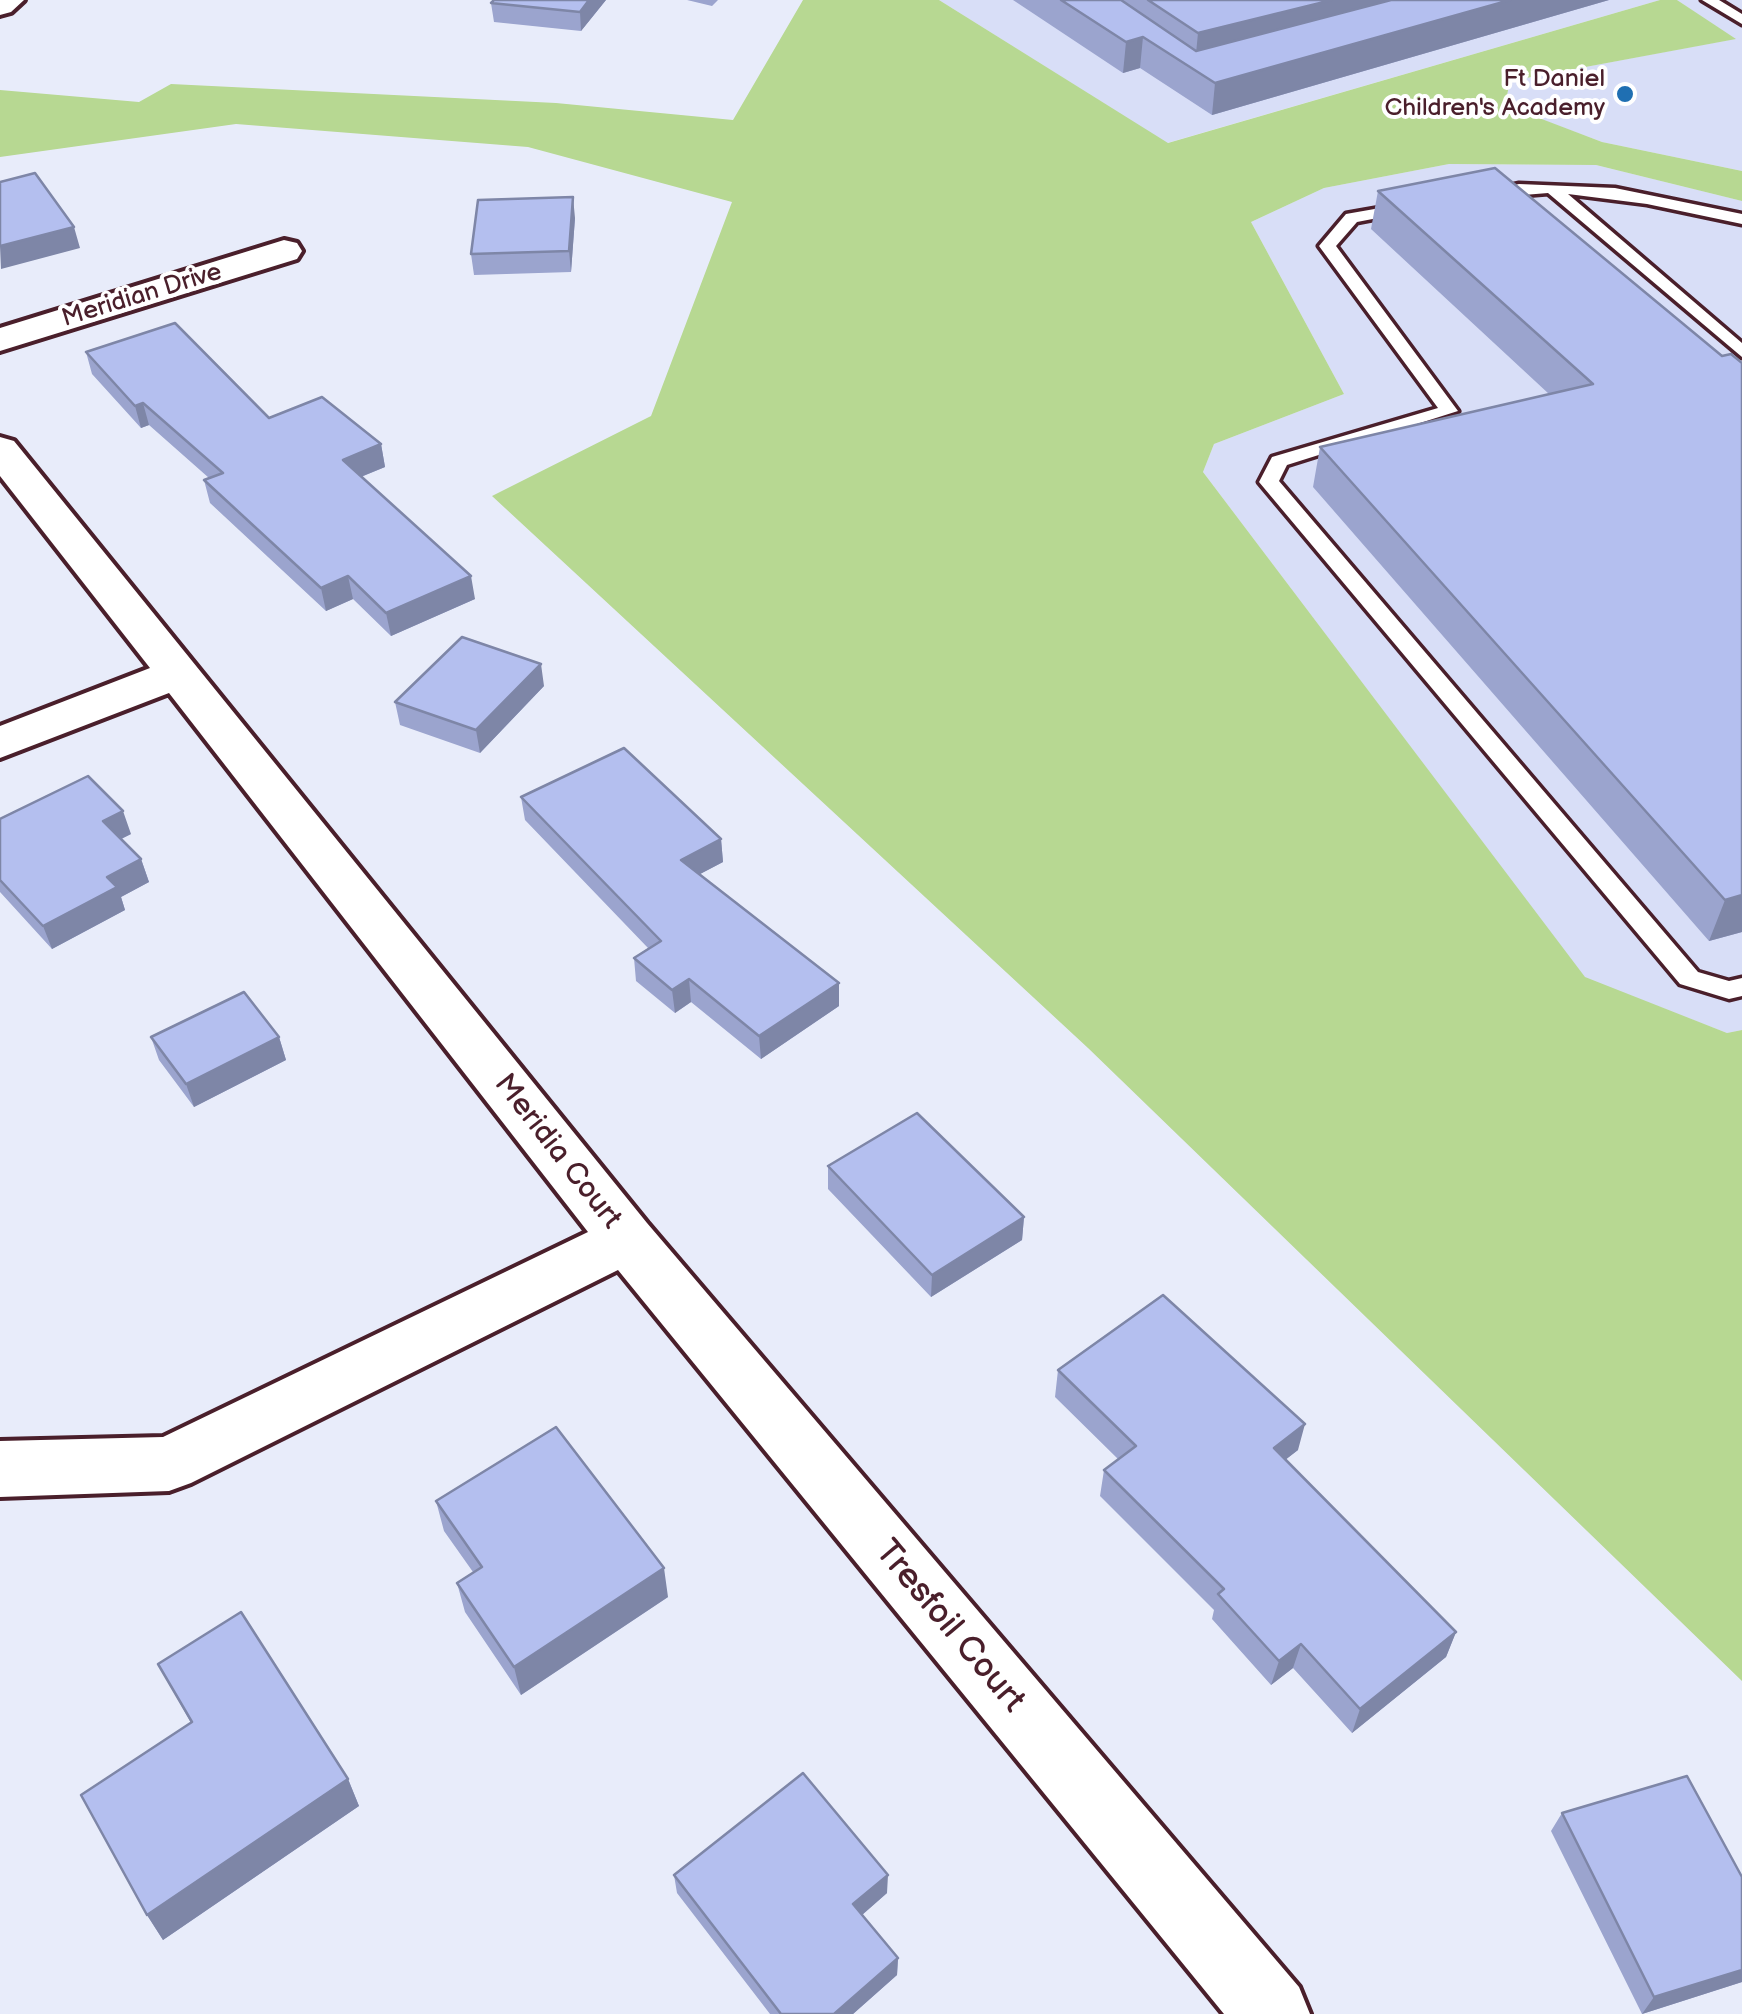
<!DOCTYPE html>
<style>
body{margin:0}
canvas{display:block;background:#e8ecfa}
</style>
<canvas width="1742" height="2014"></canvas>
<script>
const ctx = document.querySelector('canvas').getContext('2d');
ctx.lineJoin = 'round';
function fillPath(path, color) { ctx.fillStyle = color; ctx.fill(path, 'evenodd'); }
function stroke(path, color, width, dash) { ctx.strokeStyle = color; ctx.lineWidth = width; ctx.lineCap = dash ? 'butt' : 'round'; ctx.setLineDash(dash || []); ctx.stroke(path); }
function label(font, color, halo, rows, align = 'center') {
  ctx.font = font + ' "Balsamiq Sans",sans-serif'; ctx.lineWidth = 8; ctx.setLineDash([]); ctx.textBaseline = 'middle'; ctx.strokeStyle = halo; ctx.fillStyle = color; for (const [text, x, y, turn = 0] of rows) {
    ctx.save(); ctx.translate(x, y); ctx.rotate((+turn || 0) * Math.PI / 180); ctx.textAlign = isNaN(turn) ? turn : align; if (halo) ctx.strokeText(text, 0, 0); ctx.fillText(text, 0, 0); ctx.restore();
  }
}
const built = new Path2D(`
 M939 0H1660L1167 143Z
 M1677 0H1742V171L1602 142 1505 106 1510 81 1734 39Z
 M1449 164 1596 165 1742 201V1030L1727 1033 1585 978 1203 472 1214 444 1344 394 1251 222 1324 188Z`);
const green = new Path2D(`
 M803 0H939L1168 143 1660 0H1677L1736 39 1510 81 1505 105 1602 142 1742 171V201L1596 165 1449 164 1324 188 1251 222 1344 394 1214 444 1203 472 1585 977 1727 1033 1742 1030V1681L1088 1048 492 496 651 416 732 202 528 147 236 124 0 157V90L139 102 171 84 556 103 733 120Z`);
const lane = new Path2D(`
 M1702 0H1719L1742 14V24Z
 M1519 184 1615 188 1742 214V224L1647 204 1568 194 1742 343V357L1548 193 1487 198 1479 193Z
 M1403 204 1411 209 1409 212 1357 222 1336 246 1458 411 1287 465 1279 481 1698 972 1729 981 1742 978V996L1729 999 1680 984 1259 482 1272 457 1438 408 1319 246 1346 214Z`);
const street = new Path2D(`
 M0 0H24L11 12 0 15Z
 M284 240 297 243 302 251 297 259 0 351V328Z
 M0 437 14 441 647 1223 1299 1987 1310 2014H1224L618 1270 191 1483 169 1491 0 1497V1441L163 1437 588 1232 169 693 0 758V726L150 668 0 476Z`);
const wall = new Path2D(`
 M606 0 581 31 494 22 491 3Z
 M687 0H718L712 6Z
 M1013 0H1609L1212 115 1140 68 1123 73Z
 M1378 191 1722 356 1742 932 1709 941 1313 487 1320 447 1549 394 1371 229Z
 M575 218 571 272 474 275 471 254Z
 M86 352 269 418 381 444 385 467 361 477 475 599 391 636 353 599 326 611 210 503 204 480 209 478 149 425 141 428 92 374Z
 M544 686 480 753 400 725 395 702Z
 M521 797 721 839 723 862 700 874 839 1006 761 1059 691 1002 675 1013 636 981 634 958 648 948 525 820Z
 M0 819 131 834 121 839 141 859 149 882 121 897 125 910 52 949 0 892Z
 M151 1037H279L286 1060 194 1107 159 1060Z
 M828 1166 1024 1217 1022 1240 931 1297 828 1189Z
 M1058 1370 1298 1450 1285 1460 1456 1632 1446 1657 1352 1733 1293 1668 1271 1685 1212 1619 1214 1610 1100 1496 1104 1470 1118 1459 1055 1397Z
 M436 1501 668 1597 521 1695 465 1612 457 1583 473 1572 444 1531Z
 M158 1664 348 1779 359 1806 163 1940 147 1915 191 1723Z
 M1562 1813 1742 1877V1982L1642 2014 1551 1831Z
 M674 1875 887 1893 862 1915 898 1958 897 1975 853 2014H770L677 1893Z`);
const shadedWall = new Path2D(`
 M589 0H606L581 31 580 12Z
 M1332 0H1447L1195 64 1198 33Z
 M1510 0H1609L1212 115 1215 83Z
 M1143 37 1140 68 1123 73 1126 42Z
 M573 197 575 218 571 272 569 251Z
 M74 227 80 248 1 269 0 246Z
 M143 403 149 425 141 428 135 406Z
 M381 444 385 467 348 482 343 460Z
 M348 576 353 599 326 611 321 588Z
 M471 576 475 599 391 636 386 613Z
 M541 664 544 686 480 753 476 730Z
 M123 811 131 834 111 844 103 821Z
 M721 839 723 862 683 883 681 860Z
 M141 859 149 882 121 897 125 910 52 949 43 926 107 877Z
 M1742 895V932L1709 941 1725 900Z
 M689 979 691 1002 675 1013 672 990Z
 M839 983V1006L761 1059 759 1036Z
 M279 1037 286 1060 194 1107 186 1084Z
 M1024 1217 1022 1240 931 1297 932 1275Z
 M1305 1424 1298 1450 1267 1474 1274 1448Z
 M664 1568 668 1597 521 1695 514 1667Z
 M1456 1632 1446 1657 1352 1733 1360 1709Z
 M1301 1644 1293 1668 1271 1685 1279 1661Z
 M348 1779 359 1806 163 1940 147 1915Z
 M888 1875 887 1893 854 1922 853 1904Z
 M898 1958 897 1975 853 2014H834Z
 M1742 1970V1982L1642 2014 1654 1997Z`);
const building = new Path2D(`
 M494 0H589L580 12 491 3Z
 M1061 0H1121L1196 51 1391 0H1510L1215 83 1143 37 1126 42Z
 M1148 0H1332L1198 33Z
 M1495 168 1722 356 1731 354 1742 363V895L1725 900 1320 447 1593 384 1378 191Z
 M35 173 74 227 0 246V182Z
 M573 197 569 251 471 254 478 200Z
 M175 323 269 418 322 397 381 444 343 460 471 576 386 613 348 576 321 588 204 480 223 473 143 403 135 406 86 352Z
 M462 637 541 664 476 730 395 702Z
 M624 748 721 839 681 860 839 983 759 1036 689 979 672 990 634 958 661 941 521 797Z
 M88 776 123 811 103 821 141 859 107 877 117 887 43 926 0 880V819Z
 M244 992 279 1037 186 1084 151 1037Z
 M917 1113 1024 1217 932 1275 828 1166Z
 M1163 1295 1305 1424 1274 1448 1456 1632 1360 1709 1301 1644 1279 1661 1218 1594 1224 1589 1104 1470 1136 1446 1058 1370Z
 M556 1427 664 1568 514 1667 457 1583 482 1567 436 1501Z
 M241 1612 348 1779 147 1915 81 1795 192 1722 158 1664Z
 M803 1773 888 1875 853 1904 898 1958 834 2014H781L674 1875Z
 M1687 1776 1742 1877V1970L1654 1997 1562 1813Z`);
const markers = [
 [1625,94,10,"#1f6fb2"]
];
const farPoinames = [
 ["Ft Daniel",1605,80],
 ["Children's Academy",1605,109]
];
const farStreetnames = [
 ["Meridian Drive",142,296,-17]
];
const streetNames = [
 ["Meridia Court",557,1152,52]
];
const nearStreetnames = [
 ["Tresfoil Court",949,1627,50]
];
fillPath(built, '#d8def7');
fillPath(green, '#b7d892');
stroke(lane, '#4a1f2b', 7);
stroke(street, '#4a1f2b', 8);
fillPath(lane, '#fff');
fillPath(street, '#fff');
fillPath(wall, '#9ba4ce');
fillPath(shadedWall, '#7e86a7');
fillPath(building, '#b4bfef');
stroke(building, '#7e86a7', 2.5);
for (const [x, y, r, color] of markers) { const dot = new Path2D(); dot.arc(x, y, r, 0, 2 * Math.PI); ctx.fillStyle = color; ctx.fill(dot); stroke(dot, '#fff', 4); }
label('25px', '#4a1f2b', '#fff', farPoinames, 'right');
label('25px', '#4a1f2b', '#fff', farStreetnames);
label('30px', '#4a1f2b', '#fff', streetNames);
label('35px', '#4a1f2b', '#fff', nearStreetnames);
</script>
